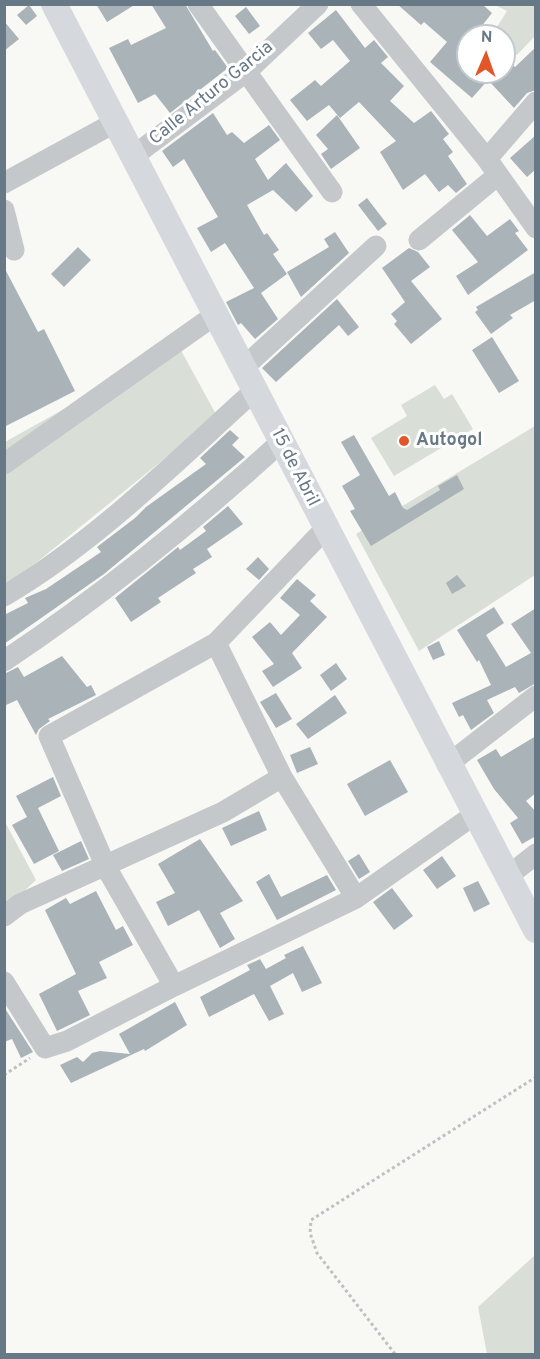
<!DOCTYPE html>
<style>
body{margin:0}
#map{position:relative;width:540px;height:1359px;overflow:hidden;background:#f8f8f5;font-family:Overpass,sans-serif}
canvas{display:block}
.frame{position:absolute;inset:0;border:6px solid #677886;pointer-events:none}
.north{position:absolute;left:456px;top:24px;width:60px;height:60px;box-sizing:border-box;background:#fff;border:2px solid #c2c9cf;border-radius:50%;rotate:2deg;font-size:16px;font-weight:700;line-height:24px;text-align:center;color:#677886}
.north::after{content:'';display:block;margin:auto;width:21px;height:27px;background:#e3562a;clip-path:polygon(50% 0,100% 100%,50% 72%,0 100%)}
</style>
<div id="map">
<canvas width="540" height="1359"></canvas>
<div class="frame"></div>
<div class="north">N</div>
</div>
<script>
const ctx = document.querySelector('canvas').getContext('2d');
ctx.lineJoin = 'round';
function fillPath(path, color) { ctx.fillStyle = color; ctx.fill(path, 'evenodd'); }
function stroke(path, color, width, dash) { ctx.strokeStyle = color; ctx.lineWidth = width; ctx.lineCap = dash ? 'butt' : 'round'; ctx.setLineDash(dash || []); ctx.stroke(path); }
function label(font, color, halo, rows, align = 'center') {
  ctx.font = font + ' Overpass,sans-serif'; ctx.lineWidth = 6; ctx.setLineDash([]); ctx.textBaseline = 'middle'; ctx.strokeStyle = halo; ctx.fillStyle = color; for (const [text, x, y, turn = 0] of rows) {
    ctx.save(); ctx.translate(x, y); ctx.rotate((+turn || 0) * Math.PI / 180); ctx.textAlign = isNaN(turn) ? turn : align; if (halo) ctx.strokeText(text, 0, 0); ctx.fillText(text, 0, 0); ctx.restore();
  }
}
const green = new Path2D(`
 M495 5H535V36L517 55 504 44V36L492 35 507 11Z
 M178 345 217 416 5 588V442Z
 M435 385 444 399 452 394 473 429 394 476 371 438 407 416 401 405Z
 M535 426V575L419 651 356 534Z
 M4 820 36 880 5 909H4Z
 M535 1255V1354H487L478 1307Z`);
const building = new Path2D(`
 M96 4H136L107 22Z
 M151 4H185L213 51 215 50 228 68 170 113 155 94 138 103 109 48 128 39 131 45 166 28Z
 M397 4H482L492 13 474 36H468V72H504V57L515 67 536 47V90L527 93 514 108 488 80 472 98 430 62 447 42 424 22 421 25Z
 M29 5 37 16 26 25 17 15Z
 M246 7 260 26 249 34 235 16Z
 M336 10 365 48 374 40 388 57 381 63 404 86 390 101 414 123 431 111 449 134 443 139 453 152 448 156 467 184 456 193 448 185 439 192 425 174 403 190 380 152 396 141 359 102 340 118 329 105 307 121 290 100 315 80 321 86 350 61 333 40 321 49 308 33Z
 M4 21 19 39 4 51Z
 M213 113 227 135 232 132 244 143 269 125 280 140 255 159 268 180 286 163 313 196 296 212 273 190 247 205 264 235 267 233 279 250 273 254 287 274 261 293 278 319 255 339 241 323 238 325 226 302 254 288 225 243 211 252 197 228 218 217 184 159 173 167 162 151Z
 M337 115 360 148 331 169 321 154 328 149 316 135Z
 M536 135V169L527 177 510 158Z
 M367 198 387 224 378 231 358 205Z
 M470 215 487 236 510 219 519 231 515 233 528 250 468 295 456 276 478 262 452 230Z
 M335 232 349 253 301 297 287 272 329 247 324 239Z
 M78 247 91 260 64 287 51 274Z
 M409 248 418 252 430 267 411 281 442 319 411 344 394 324 397 321 391 314 405 302 382 268Z
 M4 267 38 332 44 329 75 391 4 427Z
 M536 272V300L510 315 513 318 491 334 475 312 478 310 476 307Z
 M337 299 359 327 348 336 339 325 276 382 262 368Z
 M492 337 519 381 499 393 472 350Z
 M230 430 239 438 232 445 245 457 104 574 4 644V615L28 603 25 598 46 589 101 552 97 547 135 518 146 507 206 464 200 458Z
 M354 435 389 496 395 492 403 508 407 510 440 490 438 486 457 475 464 489 371 546 350 511 355 509 342 486 360 475 341 442Z
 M228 506 243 524 207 549 212 557 193 569 196 573 158 598 161 602 131 622 115 598 178 547 180 550 206 531 203 527Z
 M258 557 269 569 259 580 246 569Z
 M457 575 466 586 452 594 446 583Z
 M297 579 316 595 310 601 327 617 292 653 302 668 273 687 262 671 274 664 252 637 270 622 281 635 300 615 280 598Z
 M494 607 504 623 486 635 506 667 531 653 511 624 536 608V683L519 693 515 687 487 700 494 713 471 730 463 715 459 717 452 703 491 685 479 660 477 662 457 630Z
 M439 641 445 655 433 660 427 647Z
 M62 656 87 687 91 685 96 695 48 719 50 721 39 729 36 735 17 700 4 706V674L18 667 24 677Z
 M336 663 347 679 331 691 320 675Z
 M276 693 292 719 276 728 260 702Z
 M335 695 347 713 308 739 296 724Z
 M536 736V793L526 801 536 812V836L522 844 510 823 518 818 494 789 477 760 496 749 501 757Z
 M310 747 318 764 297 773 290 755Z
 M390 760 408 792 365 816 347 784Z
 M53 777 61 796 38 808 59 851 34 864 12 825 27 817 16 796Z
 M259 811 267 830 231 846 222 828Z
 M200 839 243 901 220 913 235 939 220 948 199 910 168 926 156 902 175 893 158 864Z
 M81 841 89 859 62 871 53 855Z
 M359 854 370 872 359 879 348 861Z
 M442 856 456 876 437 889 423 870Z
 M269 874 281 897 327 875 336 890 277 920 256 882Z
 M478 881 490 904 474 912 463 888Z
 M392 888 413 916 394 930 373 902Z
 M96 891 116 930 123 926 133 945 99 962 107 978 78 991 90 1015 57 1031 39 994 76 974 45 910 66 898 70 904Z
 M303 946 322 983 302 992 293 973 270 986 284 1014 269 1021 254 994 209 1017 200 997 250 970 247 965 256 961 260 959 266 969 286 958 284 955Z
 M175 1002 187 1025 145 1051 144 1049 71 1083 60 1065 77 1057 83 1062 92 1053 100 1051 130 1054 119 1034Z
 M4 1007 33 1052 21 1058 12 1039 4 1042Z`);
const path = new Path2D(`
 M4 1075 30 1058
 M395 1354 317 1253 310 1233 311 1220 536 1077`);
const minor = new Path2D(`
 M198 4 332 192
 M361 4 487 159 536 228
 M132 157 247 71 318 4
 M487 159 536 102
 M4 183 114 123
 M4 210 14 250
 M419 240 498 175
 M243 368 376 246
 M4 464 215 315
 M325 529 216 643 49 736 106 867 174 986 356 898 474 815
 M4 596C97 541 174 463 254 391
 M216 643 282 777 356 898
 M4 661C103 595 193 522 281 442
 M447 765 536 696
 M508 876 536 854
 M4 916 20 904 223 812 282 777
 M4 982 45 1048 67 1041 174 986`);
const major = new Path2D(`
 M54 4 536 930`);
const markers = [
 [404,441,6,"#e3562a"]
];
const streetNames = [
 ["Calle Arturo Garcia",212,94,-39],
 ["15 de Abril",294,468,63]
];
const poiNames = [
 ["Autogol",416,441]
];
fillPath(green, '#d9dfd6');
fillPath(building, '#aab3b8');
stroke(path, '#bec0c2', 3, [3, 3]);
stroke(minor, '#c4c8cb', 21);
stroke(major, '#d5d9dd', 26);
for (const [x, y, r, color] of markers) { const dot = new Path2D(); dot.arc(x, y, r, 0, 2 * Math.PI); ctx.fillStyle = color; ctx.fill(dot); stroke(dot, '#fff', 2); }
label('18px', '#677886', '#fff', streetNames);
label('bold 18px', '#677886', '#fff', poiNames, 'left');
</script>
